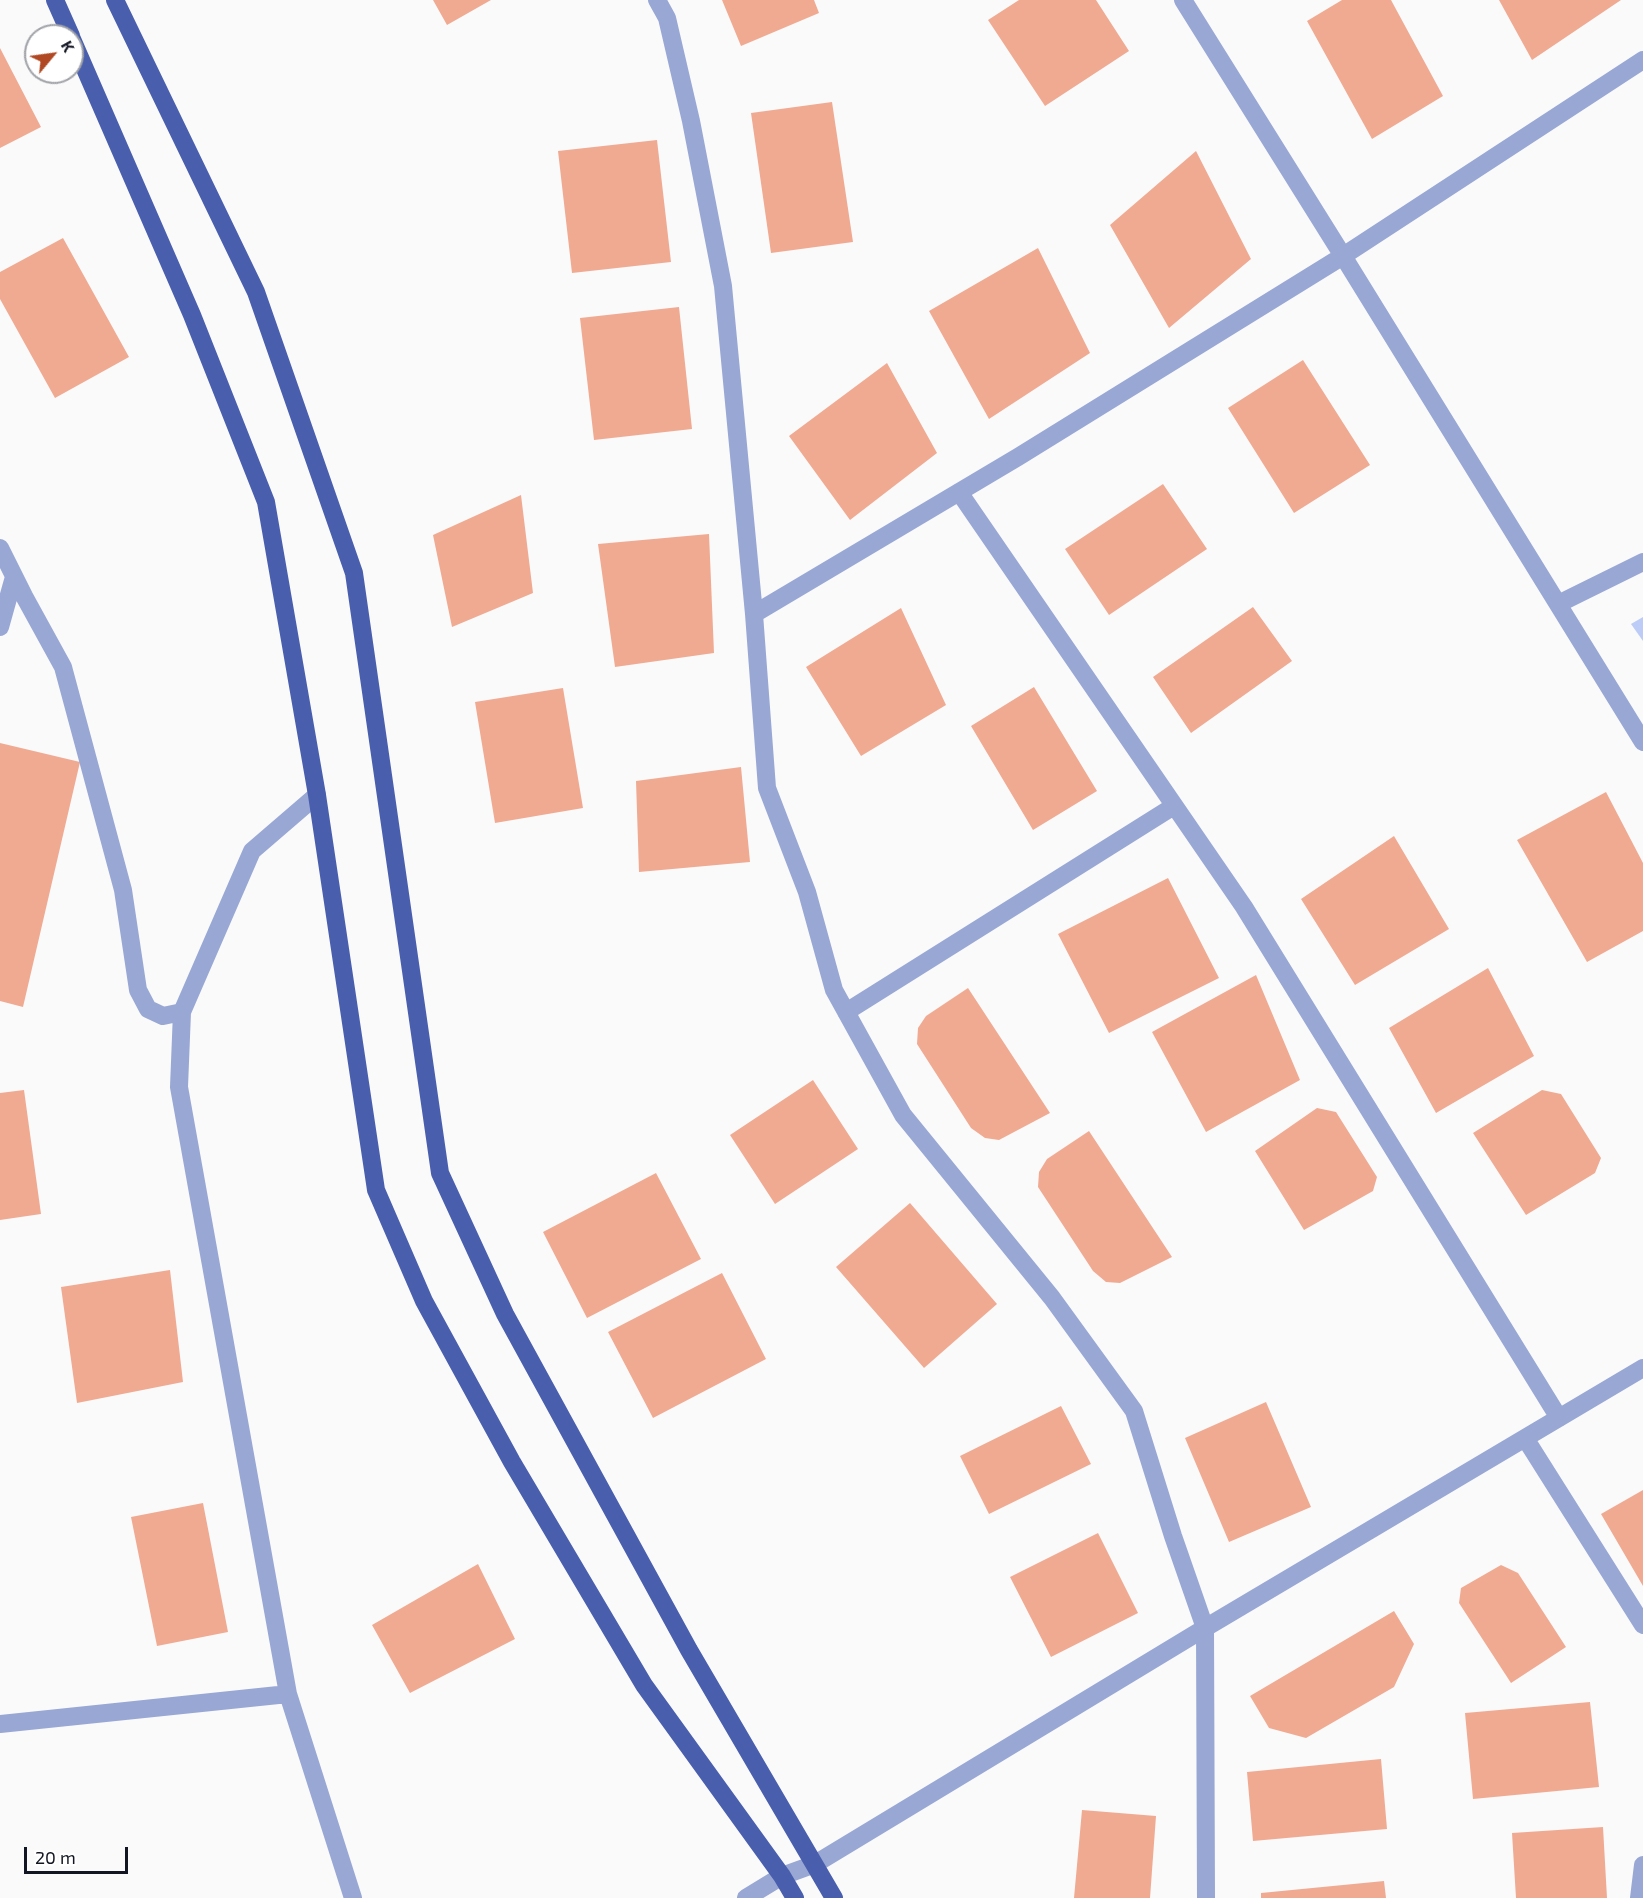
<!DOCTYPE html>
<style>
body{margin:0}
#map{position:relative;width:1643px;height:1898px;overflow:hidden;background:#fafafa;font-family:"Exo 2",sans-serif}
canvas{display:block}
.north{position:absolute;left:24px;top:24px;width:60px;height:60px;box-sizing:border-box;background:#fff;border:2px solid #a0a2a7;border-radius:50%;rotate:61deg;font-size:16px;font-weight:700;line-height:24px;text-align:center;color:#121622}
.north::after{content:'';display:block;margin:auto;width:21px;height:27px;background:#b04923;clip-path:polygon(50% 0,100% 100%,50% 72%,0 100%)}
.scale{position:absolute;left:24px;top:1847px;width:104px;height:27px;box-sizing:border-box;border:3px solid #121622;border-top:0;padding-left:8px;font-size:18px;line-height:21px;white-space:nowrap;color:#121622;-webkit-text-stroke:4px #fff;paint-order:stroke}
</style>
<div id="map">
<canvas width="1643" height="1898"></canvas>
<div class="north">K</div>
<div class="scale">20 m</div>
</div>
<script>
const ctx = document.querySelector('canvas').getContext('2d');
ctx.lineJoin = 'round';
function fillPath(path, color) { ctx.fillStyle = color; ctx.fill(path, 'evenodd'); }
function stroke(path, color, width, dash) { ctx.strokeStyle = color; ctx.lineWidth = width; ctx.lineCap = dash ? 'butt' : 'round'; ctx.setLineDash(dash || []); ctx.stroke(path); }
const green = new Path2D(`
 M1643 617V641L1631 624Z`);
const building = new Path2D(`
 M433 0H491L447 25Z
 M722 0H814L819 13 741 46Z
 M1019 0H1096L1129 51 1045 106 988 20Z
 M1342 0H1391L1443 96 1372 139 1307 21Z
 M1499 0H1621L1532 60Z
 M0 48 41 127 0 148Z
 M832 102 853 242 771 253 751 113Z
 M657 140 671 262 572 273 558 151Z
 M1196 151 1251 259 1169 328 1110 225Z
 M63 238 129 357 55 398 0 299V272Z
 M1038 248 1090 353 989 419 929 311Z
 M679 307 692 429 594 440 580 318Z
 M1303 360 1370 465 1294 513 1228 408Z
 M887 363 937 453 850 520 789 436Z
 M1163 484 1207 549 1109 615 1065 549Z
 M521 495 533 593 452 627 433 535Z
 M709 534 714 653 615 667 598 544Z
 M1253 607 1292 661 1191 733 1153 677Z
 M901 608 946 705 861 756 806 667Z
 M1034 687 1097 791 1033 830 971 726Z
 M563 688 583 808 495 823 475 702Z
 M0 743 80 762 23 1007 0 1001Z
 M741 767 750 862 639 872 636 781Z
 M1606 792 1643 863V931L1587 962 1517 840Z
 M1394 836 1449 929 1355 985 1301 899Z
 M1168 878 1219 978 1109 1033 1058 934Z
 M1488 968 1534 1056 1436 1113 1389 1028Z
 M1256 975 1300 1080 1206 1132 1152 1032Z
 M968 988 1050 1113 999 1140 985 1138 971 1128 917 1044 918 1028 926 1016Z
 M813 1080 858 1149 775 1204 730 1135Z
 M24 1090 41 1214 0 1220V1093Z
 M1542 1090 1561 1094 1601 1158 1595 1173 1526 1215 1473 1133Z
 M1317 1108 1336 1112 1377 1177 1373 1191 1304 1230 1255 1151Z
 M1089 1131 1172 1257 1120 1283 1106 1282 1093 1271 1038 1187 1039 1172 1047 1159Z
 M656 1173 701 1259 587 1318 543 1232Z
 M910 1203 997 1304 924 1368 836 1267Z
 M170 1270 183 1382 77 1403 61 1287Z
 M722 1273 766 1359 653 1418 608 1332Z
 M1266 1402 1311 1507 1229 1542 1185 1438Z
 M1061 1406 1091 1464 989 1514 960 1456Z
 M1643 1490V1586L1601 1514Z
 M203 1503 228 1632 157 1646 131 1517Z
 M1098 1533 1138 1613 1051 1657 1010 1577Z
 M478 1564 515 1639 410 1693 372 1625Z
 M1501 1565 1518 1573 1566 1647 1511 1683 1459 1603 1461 1588Z
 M1394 1611 1414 1644 1394 1687 1306 1738 1269 1728 1250 1696Z
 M1590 1702 1599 1787 1473 1799 1465 1713Z
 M1381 1759 1387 1829 1253 1841 1247 1772Z
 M1082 1810 1156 1816 1150 1898H1074Z
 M1603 1827 1607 1898H1516L1512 1833Z
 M1384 1881 1386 1898H1261V1893Z`);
const minor = new Path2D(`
 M657 0 667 18 691 121 723 286 754 614 767 788 807 892 834 990 903 1115 1052 1298 1134 1411 1173 1536 1205 1628 1206 1898
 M1183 0 1343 256 1643 742
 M959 492 1244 907 1559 1418
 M0 548 24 596 63 667 123 890 138 990 148 1009 163 1016 182 1012 252 851 317 795
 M1558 604 1643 562
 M754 614 1018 457 1343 256 1643 60
 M0 627 14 577
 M182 1012 179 1087 288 1694 353 1898
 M846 1012 1174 806
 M1525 1438 1643 1625
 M0 1724 288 1694
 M746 1898 782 1876 815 1864 1205 1628 1643 1368
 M1639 1898 1643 1865`);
const major = new Path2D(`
 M55 0 71 36
 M115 0 256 292 354 573 440 1173 505 1314 689 1650 834 1898
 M72 39 192 315 266 502 317 795 376 1190 424 1301 512 1462 644 1685 782 1876 795 1898`);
fillPath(green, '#bcccf7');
fillPath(building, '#f0aa92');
stroke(minor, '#98a7d4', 18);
stroke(major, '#495fae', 18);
</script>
